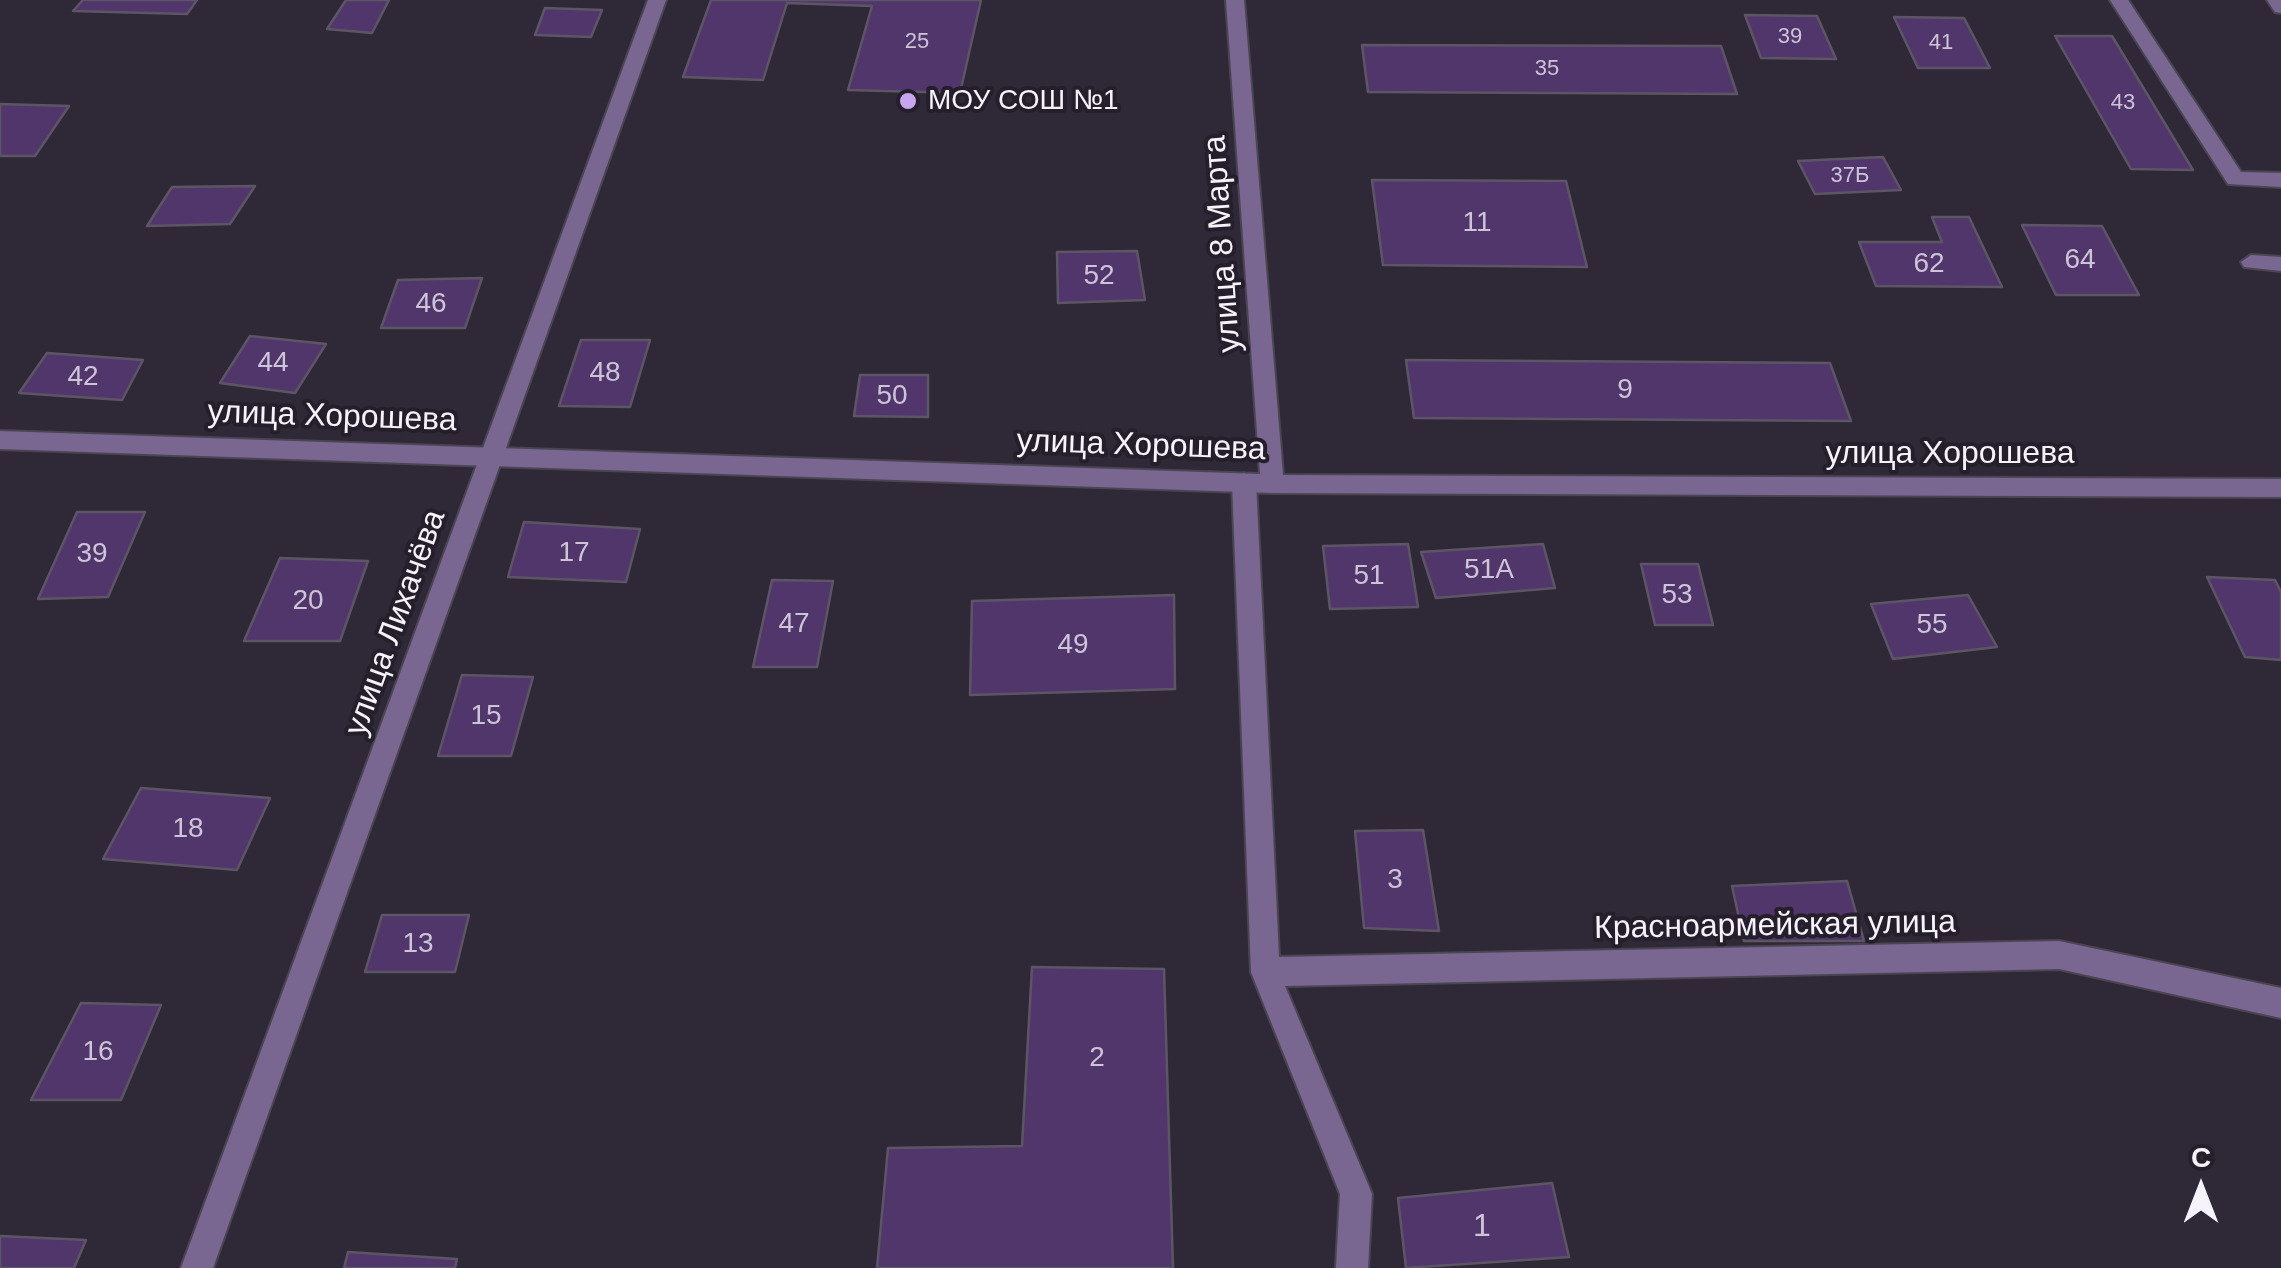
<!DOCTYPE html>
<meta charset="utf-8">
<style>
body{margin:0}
#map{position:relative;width:2281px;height:1268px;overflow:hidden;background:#2f2937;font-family:Arial,sans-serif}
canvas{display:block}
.north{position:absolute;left:2151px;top:1138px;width:100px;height:100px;-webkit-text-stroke:8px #251f2c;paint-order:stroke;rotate:0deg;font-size:28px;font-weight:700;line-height:40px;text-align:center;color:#f7f3fc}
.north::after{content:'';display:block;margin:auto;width:35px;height:45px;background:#f7f3fc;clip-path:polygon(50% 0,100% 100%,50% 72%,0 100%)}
</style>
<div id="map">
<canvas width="2281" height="1268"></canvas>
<div class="north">С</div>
</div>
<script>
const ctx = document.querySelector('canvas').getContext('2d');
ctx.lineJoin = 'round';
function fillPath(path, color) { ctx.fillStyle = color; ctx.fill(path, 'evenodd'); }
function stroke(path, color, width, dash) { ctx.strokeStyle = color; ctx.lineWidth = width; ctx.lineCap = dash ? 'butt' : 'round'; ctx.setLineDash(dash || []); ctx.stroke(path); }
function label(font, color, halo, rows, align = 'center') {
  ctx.font = font + ' Arial,sans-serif'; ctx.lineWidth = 8; ctx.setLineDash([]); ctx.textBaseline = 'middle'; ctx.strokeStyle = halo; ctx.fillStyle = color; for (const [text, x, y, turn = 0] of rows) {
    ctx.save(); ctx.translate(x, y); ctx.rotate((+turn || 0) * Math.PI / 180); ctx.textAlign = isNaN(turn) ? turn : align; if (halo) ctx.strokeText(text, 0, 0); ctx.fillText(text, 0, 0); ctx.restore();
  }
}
const building = new Path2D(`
 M83 0H197L187 14 73 11Z
 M346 0H389L372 33 327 29Z
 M711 0H981L960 93 848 90 872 6 787 3 763 80 683 77Z
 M545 8 602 10 591 37 535 35Z
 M1745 15 1817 16 1836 59 1761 58Z
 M1894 17 1964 18 1990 68H1918Z
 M2055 36H2112L2193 170 2131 169Z
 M1362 45 1721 46 1737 94 1368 92Z
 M0 104 69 106 35 156H0Z
 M1883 157 1901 190 1815 194 1798 161Z
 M1372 180 1566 181 1587 267 1383 265Z
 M255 186 230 224 147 226 172 187Z
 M1932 217H1969L2002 287 1876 286 1859 242H1942Z
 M2022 225 2102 226 2139 295H2056Z
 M1137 251 1145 300 1058 303 1057 252Z
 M482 278 465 328H381L398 280Z
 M250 336 326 344 295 393 220 383Z
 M581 340H650L630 407 559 406Z
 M47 353 143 360 122 400 19 393Z
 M1406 360 1830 363 1851 421 1414 418Z
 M860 375H928V417L854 416Z
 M77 512H145L108 597 38 599Z
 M524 522 640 529 626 582 508 577Z
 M1408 544 1418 607 1330 609 1323 546Z
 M1543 544 1555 588 1436 598 1421 552Z
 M280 558 368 561 340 641H244Z
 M1641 564H1698L1713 625H1655Z
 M2207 577 2275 580 2281 592V660L2245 657Z
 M772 580 833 581 817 667H753Z
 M1174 595 1175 689 970 695 972 601Z
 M1968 595 1997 647 1893 659 1871 604Z
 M462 675 533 677 511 756H438Z
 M141 788 270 798 237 870 103 859Z
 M1423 830 1439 931 1364 928 1355 831Z
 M1847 881 1864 941H1744L1732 886Z
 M382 915H469L455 972H365Z
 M1032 967 1164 969 1173 1268H877L888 1148 1022 1146Z
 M81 1003 161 1005 121 1100H31Z
 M1552 1183 1569 1257 1406 1268 1398 1198Z
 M0 1236 86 1240 74 1268H0Z
 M348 1252 457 1259 455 1268H344Z`);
const service = new Path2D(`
 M2110 0H2128L2241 172 2281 173V187L2228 184Z
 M2267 0H2281V13L2275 12Z
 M2251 255 2281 257V271L2244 267 2241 262Z`);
const minor = new Path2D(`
 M648 0H666L213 1268H181Z
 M1244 473 1256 482 1279 957 2059 941 2281 988V1018L2059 969 1285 986 1372 1194 1368 1268H1336L1340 1194 1251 972 1232 482Z`);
const tertiary = new Path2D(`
 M1226 0H1244L1283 475 2281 479V497L1272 493 0 449V431L1260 474Z`);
const markers = [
 [908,101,10,"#c8a6ef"]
];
const farNumbernames = [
 ["39",1790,37],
 ["25",917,42],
 ["41",1941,43],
 ["35",1547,69],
 ["43",2123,103],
 ["37Б",1850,176]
];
const farPoinames = [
 ["МОУ СОШ №1",928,101]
];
const numberNames = [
 ["11",1477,223],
 ["64",2080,260],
 ["62",1929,264],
 ["52",1099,276],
 ["46",431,304],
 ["44",273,363],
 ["48",605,373],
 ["42",83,377],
 ["9",1625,390],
 ["50",892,396],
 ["17",574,553],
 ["39",92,554],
 ["51А",1489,570],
 ["51",1369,576],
 ["53",1677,595],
 ["20",308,601],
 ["47",794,624],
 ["55",1932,625],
 ["49",1073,645],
 ["15",486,716],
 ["18",188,829],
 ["3",1395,880],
 ["13",418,944],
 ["16",98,1052],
 ["2",1097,1058]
];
const streetNames = [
 ["улица 8 Марта",1223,244,-94],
 ["улица Хорошева",332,417,2],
 ["улица Хорошева",1141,446,2],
 ["улица Хорошева",1950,454],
 ["улица Лихачёва",396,623,-70],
 ["Красноармейская улица",1775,926,-1]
];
const nearNumbernames = [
 ["1",1482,1227]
];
fillPath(building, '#50366a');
stroke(building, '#5c5565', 2.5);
stroke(service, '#4b4553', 4);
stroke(minor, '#4b4553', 4);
stroke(tertiary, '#4b4553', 4);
fillPath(service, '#7a6791');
fillPath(minor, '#7a6791');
fillPath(tertiary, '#7a6791');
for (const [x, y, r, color] of markers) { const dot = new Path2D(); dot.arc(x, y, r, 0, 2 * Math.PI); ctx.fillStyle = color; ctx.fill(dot); stroke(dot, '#251f2c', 4); }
label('22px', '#cdc4d8', null, farNumbernames);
label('28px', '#f7f3fc', '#251f2c', farPoinames, 'left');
label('28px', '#cdc4d8', null, numberNames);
label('32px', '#f7f3fc', '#251f2c', streetNames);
label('32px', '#cdc4d8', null, nearNumbernames);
</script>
